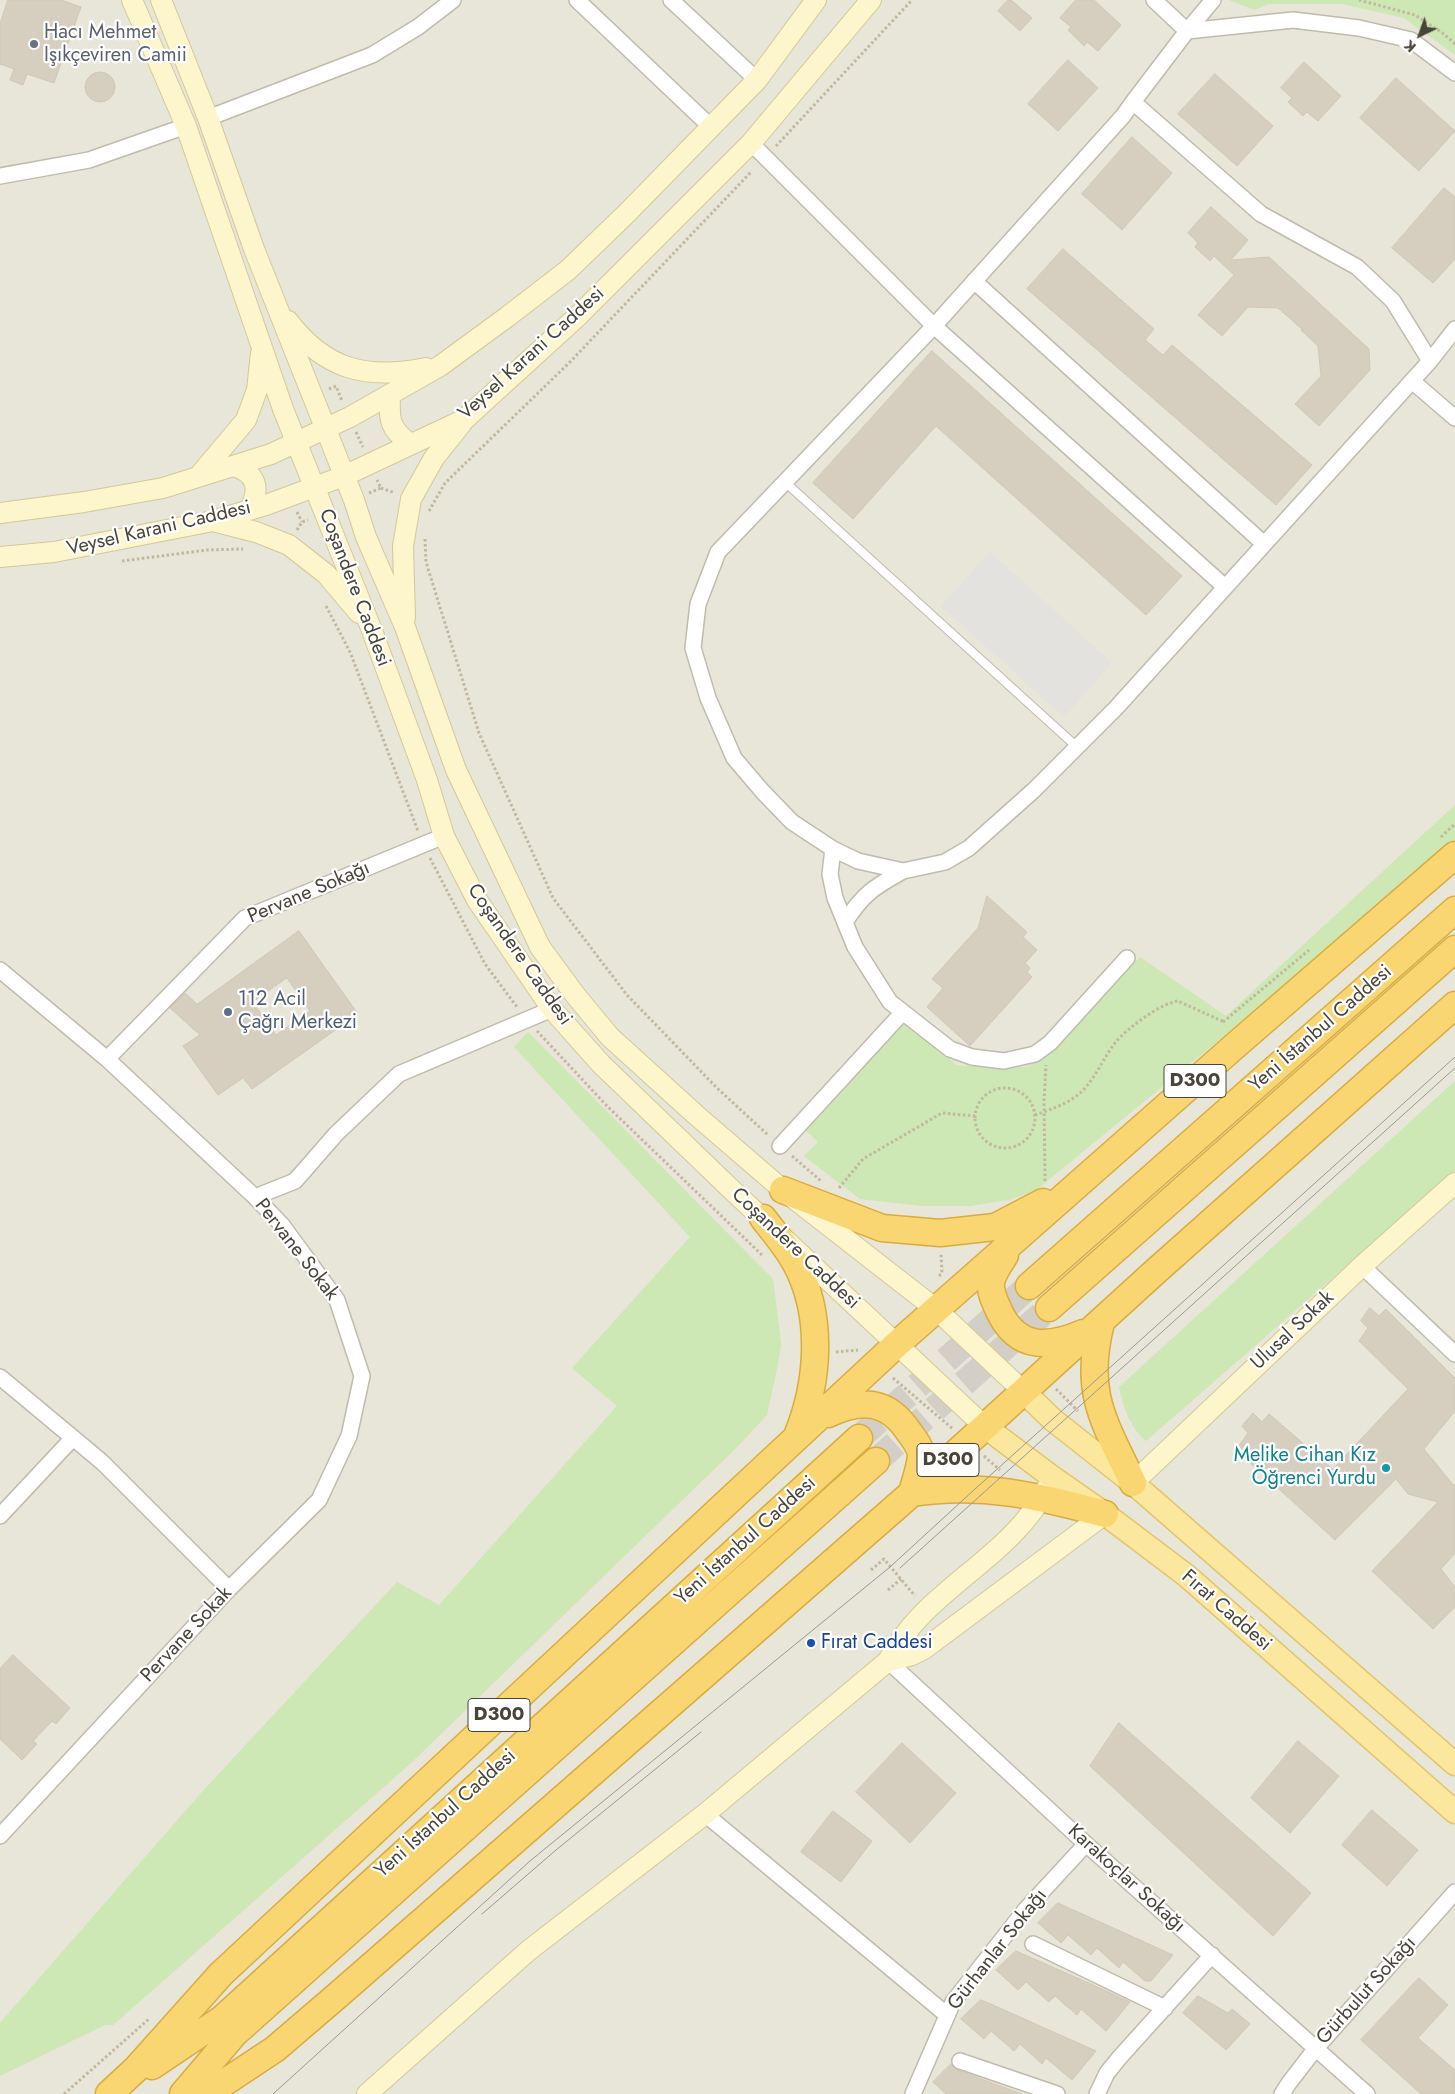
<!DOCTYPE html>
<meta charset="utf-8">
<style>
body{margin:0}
#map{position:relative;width:1455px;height:2094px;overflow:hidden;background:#f5f2eb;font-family:Jost,sans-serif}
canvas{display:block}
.north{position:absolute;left:1395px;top:10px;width:50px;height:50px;-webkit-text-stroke:4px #fff;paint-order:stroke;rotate:222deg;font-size:14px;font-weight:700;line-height:20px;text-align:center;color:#494439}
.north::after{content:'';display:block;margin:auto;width:18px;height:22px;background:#494439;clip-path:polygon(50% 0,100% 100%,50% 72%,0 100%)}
</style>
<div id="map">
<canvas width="1455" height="2094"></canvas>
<div class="north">K</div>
</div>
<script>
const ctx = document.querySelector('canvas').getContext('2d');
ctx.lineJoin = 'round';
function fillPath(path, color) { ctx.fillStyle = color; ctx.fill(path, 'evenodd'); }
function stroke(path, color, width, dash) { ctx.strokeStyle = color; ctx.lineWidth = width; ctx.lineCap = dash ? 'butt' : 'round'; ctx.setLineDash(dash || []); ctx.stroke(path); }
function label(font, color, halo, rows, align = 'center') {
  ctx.font = font + ' Jost,sans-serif'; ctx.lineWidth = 4.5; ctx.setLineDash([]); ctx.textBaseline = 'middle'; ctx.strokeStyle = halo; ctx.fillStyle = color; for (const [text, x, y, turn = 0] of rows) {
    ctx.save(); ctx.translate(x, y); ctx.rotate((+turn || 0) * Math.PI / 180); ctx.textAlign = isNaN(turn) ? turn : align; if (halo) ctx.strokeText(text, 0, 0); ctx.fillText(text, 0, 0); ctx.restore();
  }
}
const residential = new Path2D(`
 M0 0H1455V2094H0Z`);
const green = new Path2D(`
 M1229 0H1455V55L1404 18 1342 4H1268L1255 10Z
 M1455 805V840L1230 1031 1035 1191 1008 1200 970 1206H923L860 1199 804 1156 818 1142 803 1128 905 1016 956 1065 998 1068 1027 1067 1051 1049 1140 957 1226 1016Z
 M528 1032 773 1279 781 1344 777 1369 767 1415 736 1448 410 1764 113 2025H105L0 2076V2023L201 1793 397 1582 439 1605 617 1406 572 1368 690 1237 514 1047Z
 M1455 1081V1171L1146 1441C1129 1426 1124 1408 1119 1387Z`);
const parking = new Path2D(`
 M990 552 1112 663 1064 717 941 606Z`);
const building = new Path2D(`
 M8 0H61L81 7 54 83 27 74 23 85 10 80 14 69 0 64V24Z
 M1008 0H1011L1032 18 1020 31 998 11Z
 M1076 0H1094L1121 25 1098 51 1087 42 1084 46 1068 30 1071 27 1060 18Z
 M1068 60 1098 88 1058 131 1028 104Z
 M1304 62 1341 96 1318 121 1307 112 1303 116 1288 102 1292 98 1281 88Z
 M85 87a15 15 0 1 1 30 0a15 15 0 1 1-30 0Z
 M1215 74 1273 126 1237 166 1178 114Z
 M1396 78 1455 131 1419 171 1360 118Z
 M1132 137 1172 173 1122 230 1082 194Z
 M1444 188 1455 197V259L1433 283 1392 248Z
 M1211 207 1248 240 1231 260 1269 257 1369 349 1370 370 1319 426 1295 404 1321 376 1318 346 1301 330 1302 329 1278 308 1248 307 1222 336 1198 315 1234 275 1214 256 1210 261 1195 247 1198 243 1188 233Z
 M1063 249 1154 329 1145 340 1163 355 1172 345 1312 465 1276 505 1027 289Z
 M932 351 1182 576 1146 615 936 426 853 519 813 483Z
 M987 896 1027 932 1023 937 1037 950 1025 963 1030 968 1027 972 1032 977 970 1046 927 1007 943 988 932 979 978 928Z
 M299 931 358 1014 252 1089 243 1078 218 1095 183 1046 200 1035 170 1008 185 993 197 1004ZM287 978 310 1011 276 1035 253 1002Z
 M1370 1308 1379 1316 1386 1309 1455 1378V1411L1424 1449 1454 1486 1455 1484V1553L1441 1569 1455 1587V1607L1433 1629 1372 1571 1438 1502 1408 1494 1396 1479 1335 1540 1236 1450 1248 1433 1242 1426 1253 1413 1262 1422 1269 1414 1333 1469 1408 1389 1359 1341 1368 1328 1361 1321Z
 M13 1655 70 1708 56 1724 52 1721 33 1741 37 1744 22 1760 0 1739V1669Z
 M1119 1723 1311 1893 1273 1936 1090 1766Z
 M1298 1741 1339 1776 1290 1833 1251 1798Z
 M902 1743 956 1793 910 1843 856 1792Z
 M1372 1810 1418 1850 1387 1886 1342 1845Z
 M833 1811 872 1841 841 1882 801 1852Z
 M1058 1903 1173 1955 1151 1981H1145L1123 1962 1119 1968 1097 1948 1091 1955 1068 1935 1061 1943 1038 1923Z
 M1016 1951 1091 1984 1130 2002 1106 2031 1081 2009 1077 2015 1055 1996 1049 2002 1026 1982 1018 1990 996 1970Z
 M1419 1978 1448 2005 1418 2038 1455 2070V2094H1421L1361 2040Z
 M1198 1996 1228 2013 1232 2009 1250 2024 1226 2050 1183 2013Z
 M981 2000 993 2005 1096 2051 1072 2080 1046 2058 1042 2064 1020 2044 1014 2051 991 2031 984 2039 961 2019Z
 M951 2064 957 2070 1022 2094H946L933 2082Z`);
const highwayTunnel = new Path2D(`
 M859 1438 1029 1286
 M876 1461 1049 1308`);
const path = new Path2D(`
 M1359 0 1415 15 1444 34 1455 44
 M776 146 912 0
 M329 389 336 386 342 401
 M356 432 363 447
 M381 488 395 493
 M369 493 381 488 377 480
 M429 511 445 483 569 363 751 172
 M297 512 302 522
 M297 530 302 522 308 520
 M425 539 426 562 479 733 553 898 627 995 717 1088 768 1135
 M122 561 207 550 243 549
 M326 606 350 652 418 831
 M1441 837 1455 824
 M430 858 485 964 517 1007
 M1223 1022 1309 950
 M537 1031 607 1106 763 1256
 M975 1118a30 30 0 1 1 60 0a30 30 0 1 1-60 0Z
 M1035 1115C1052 1109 1073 1102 1085 1088 1097 1075 1104 1057 1115 1043 1126 1029 1161 1003 1178 1001L1224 1022
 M792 1156 821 1181
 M1045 1181 1044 1102 1046 1065
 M839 1188 863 1159 942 1113 975 1116
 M939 1276 942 1273 941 1253
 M836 1352 858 1350
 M893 1378 953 1429
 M1056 1389 1078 1411
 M984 1456 1000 1470
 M871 1570 884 1559 915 1596
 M888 1590 901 1579
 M64 2094 150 2018`);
const lane = new Path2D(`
 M785 482 1077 747`);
const street = new Path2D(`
 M577 0 711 127
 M671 0 757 80
 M1154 0 1187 31 1293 20 1359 28 1411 40 1455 73
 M1133 102 1187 31 1213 0
 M208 118 372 55 418 27 453 0
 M751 143 934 326 1225 587
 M0 176 89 160 186 126
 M974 281 1264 544
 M1430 361 1393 301 1357 267 1261 214 1133 102 1123 116 934 326 718 552 698 604 693 648 708 698 734 758 763 792 792 822 833 849 858 861 903 871 945 862 969 848 1034 790 1116 708 1430 361 1455 329
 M1412 381 1455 418
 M833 849 830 874 835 898 855 947 890 1002 950 1049 972 1057 1004 1061 1035 1054 1050 1043 1127 958
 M845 922C863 894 874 887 903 871
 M0 970 107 1059 255 1197 282 1225 337 1300 362 1376 349 1436 319 1500 229 1589 0 1836
 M107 1059 245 918 444 836
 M780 1146 903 1012
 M255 1197 295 1181 336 1134 399 1074 552 1009
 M1362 1266 1455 1354
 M0 1377 102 1462 229 1589
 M0 1516 72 1439
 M888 1661 1086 1844 1367 2094
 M705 1814 947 2015
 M1033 1944 1165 2008
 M960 2061 1057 2094
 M913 2094 953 2002 1026 1909 1086 1844
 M1097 2094 1107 2073 1120 2057 1212 1955
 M1282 2094 1289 2083 1316 2048 1455 1892`);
const secondary = new Path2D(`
 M132 0 186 126 283 409 371 628 427 780 444 836 477 900 552 1009 601 1064 733 1191 984 1426
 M161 0 208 118 254 249 354 500 366 537 405 627 456 770 540 947 576 996 610 1037 696 1115 783 1190 937 1310 1024 1392
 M288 321C325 370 367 380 426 368
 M390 395C389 420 389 428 410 444
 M233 466C257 473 261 489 249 510
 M198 477 246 420 257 390 261 353
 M0 513 84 502 163 488 271 454 350 417 440 366 507 317 568 270 627 213 757 80 816 0
 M213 521 256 532 289 545 326 574 359 613
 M0 557 54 552 213 521 266 505 344 476 465 419 579 315 751 143 871 0
 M405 617 403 546 411 499 434 458 462 423
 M1133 1483 1362 1266 1455 1183
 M888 1661 912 1655 924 1649 1105 1514
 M367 2094 528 1951 705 1814 888 1661C923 1590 1010 1560 1047 1488`);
const primary = new Path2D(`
 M1024 1392 1053 1420 1133 1483 1455 1764
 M984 1426 1052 1477 1105 1514 1187 1576 1455 1812`);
const highway = new Path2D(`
 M783 1190 882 1228 940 1233 995 1227 1043 1202
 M763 1218C774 1232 786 1246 795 1262 824 1315 819 1382 797 1436
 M1005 1255C1001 1262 992 1274 991 1283 990 1293 996 1304 1000 1313 1019 1351 1050 1347 1083 1333
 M1029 1286 1455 910
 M1049 1308 1455 949
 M1101 1323C1083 1393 1104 1421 1133 1483
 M828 1414C861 1399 887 1399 909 1432 914 1439 921 1447 921 1456 920 1468 915 1481 912 1493
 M912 1493C982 1482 1038 1496 1105 1514
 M152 2066 222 2019 859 1438
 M109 2094 136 2069 221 1974 897 1344 1237 1044 1455 855
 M183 2094 234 2034 876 1461
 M207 2094 275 2049 338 1995 912 1493 1156 1271 1455 1005`);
const tram = new Path2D(`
 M900 1568 1455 1068
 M482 1914 556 1850 701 1732
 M273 2094 530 1861 890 1567 975 1489 1455 1057`);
const markers = [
 [34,44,5,"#6b7280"],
 [228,1012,5,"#5c6f8a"],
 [1386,1468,5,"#0f9aa8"],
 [811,1643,5,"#1a4fb4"]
];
const shields = [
 [1195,1081,62],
 [948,1460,62],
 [499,1715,62]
];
const shieldNames = [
 ["D300",1195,1081],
 ["D300",948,1460],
 ["D300",499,1715]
];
const worshipNames = [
 ["Hacı Mehmet",44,33],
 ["Işıkçeviren Camii",44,56]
];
const streetNames = [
 ["Veysel Karani Caddesi",532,354,-42],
 ["Veysel Karani Caddesi",159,529,-13],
 ["Coşandere Caddesi",354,588,69],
 ["Pervane Sokağı",309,893,-23],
 ["Coşandere Caddesi",519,955,55],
 ["Yeni İstanbul Caddesi",1321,1029,-41],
 ["Coşandere Caddesi",795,1249,43],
 ["Pervane Sokak",296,1250,52],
 ["Ulusal Sokak",1293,1331,-43],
 ["Yeni İstanbul Caddesi",746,1541,-42],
 ["Fırat Caddesi",1226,1611,41],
 ["Pervane Sokak",187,1635,-47],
 ["Yeni İstanbul Caddesi",446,1814,-42],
 ["Karakoçlar Sokağı",1126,1879,42],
 ["Gürhanlar Sokağı",998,1950,-52],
 ["Gürbulut Sokağı",1367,1991,-48]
];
const serviceNames = [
 ["112 Acil",238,1000],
 ["Çağrı Merkezi",238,1023]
];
const cultureNames = [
 ["Melike Cihan Kız",1376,1456],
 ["Öğrenci Yurdu",1376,1479]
];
const transitNames = [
 ["Fırat Caddesi",821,1643]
];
fillPath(residential, '#e8e5d9');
fillPath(green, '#cde7b5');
fillPath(parking, '#e4e2df');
fillPath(building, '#d6cfc0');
stroke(building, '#d1c8b4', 1);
stroke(highwayTunnel, '#d3cfc7', 26, [26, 13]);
stroke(lane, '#c0bbad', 10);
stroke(street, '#c0bbad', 18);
stroke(secondary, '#d3c89b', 22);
stroke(primary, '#e1c66d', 25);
stroke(highway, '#d9ac40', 29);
stroke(path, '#c1b89f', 3, [2.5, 2.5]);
stroke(lane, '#fff', 8);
stroke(street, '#fff', 15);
stroke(secondary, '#fdf5cc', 20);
stroke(primary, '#fbe79d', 22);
stroke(highway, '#f9d671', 26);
stroke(tram, '#999', 1);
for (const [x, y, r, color] of markers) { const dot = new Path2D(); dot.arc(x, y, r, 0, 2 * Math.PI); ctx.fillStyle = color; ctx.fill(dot); stroke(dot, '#fff', 2); }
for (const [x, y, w] of shields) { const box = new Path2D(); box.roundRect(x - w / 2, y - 16.5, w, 33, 4); ctx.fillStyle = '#fff'; ctx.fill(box); stroke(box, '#494439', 1); }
label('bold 19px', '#494439', null, shieldNames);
label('20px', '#5b616d', '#fff', worshipNames, 'left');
label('20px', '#494439', '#fff', streetNames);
label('20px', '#4e5e75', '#fff', serviceNames, 'left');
label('20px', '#0d838f', '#fff', cultureNames, 'right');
label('20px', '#164399', '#fff', transitNames, 'left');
</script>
